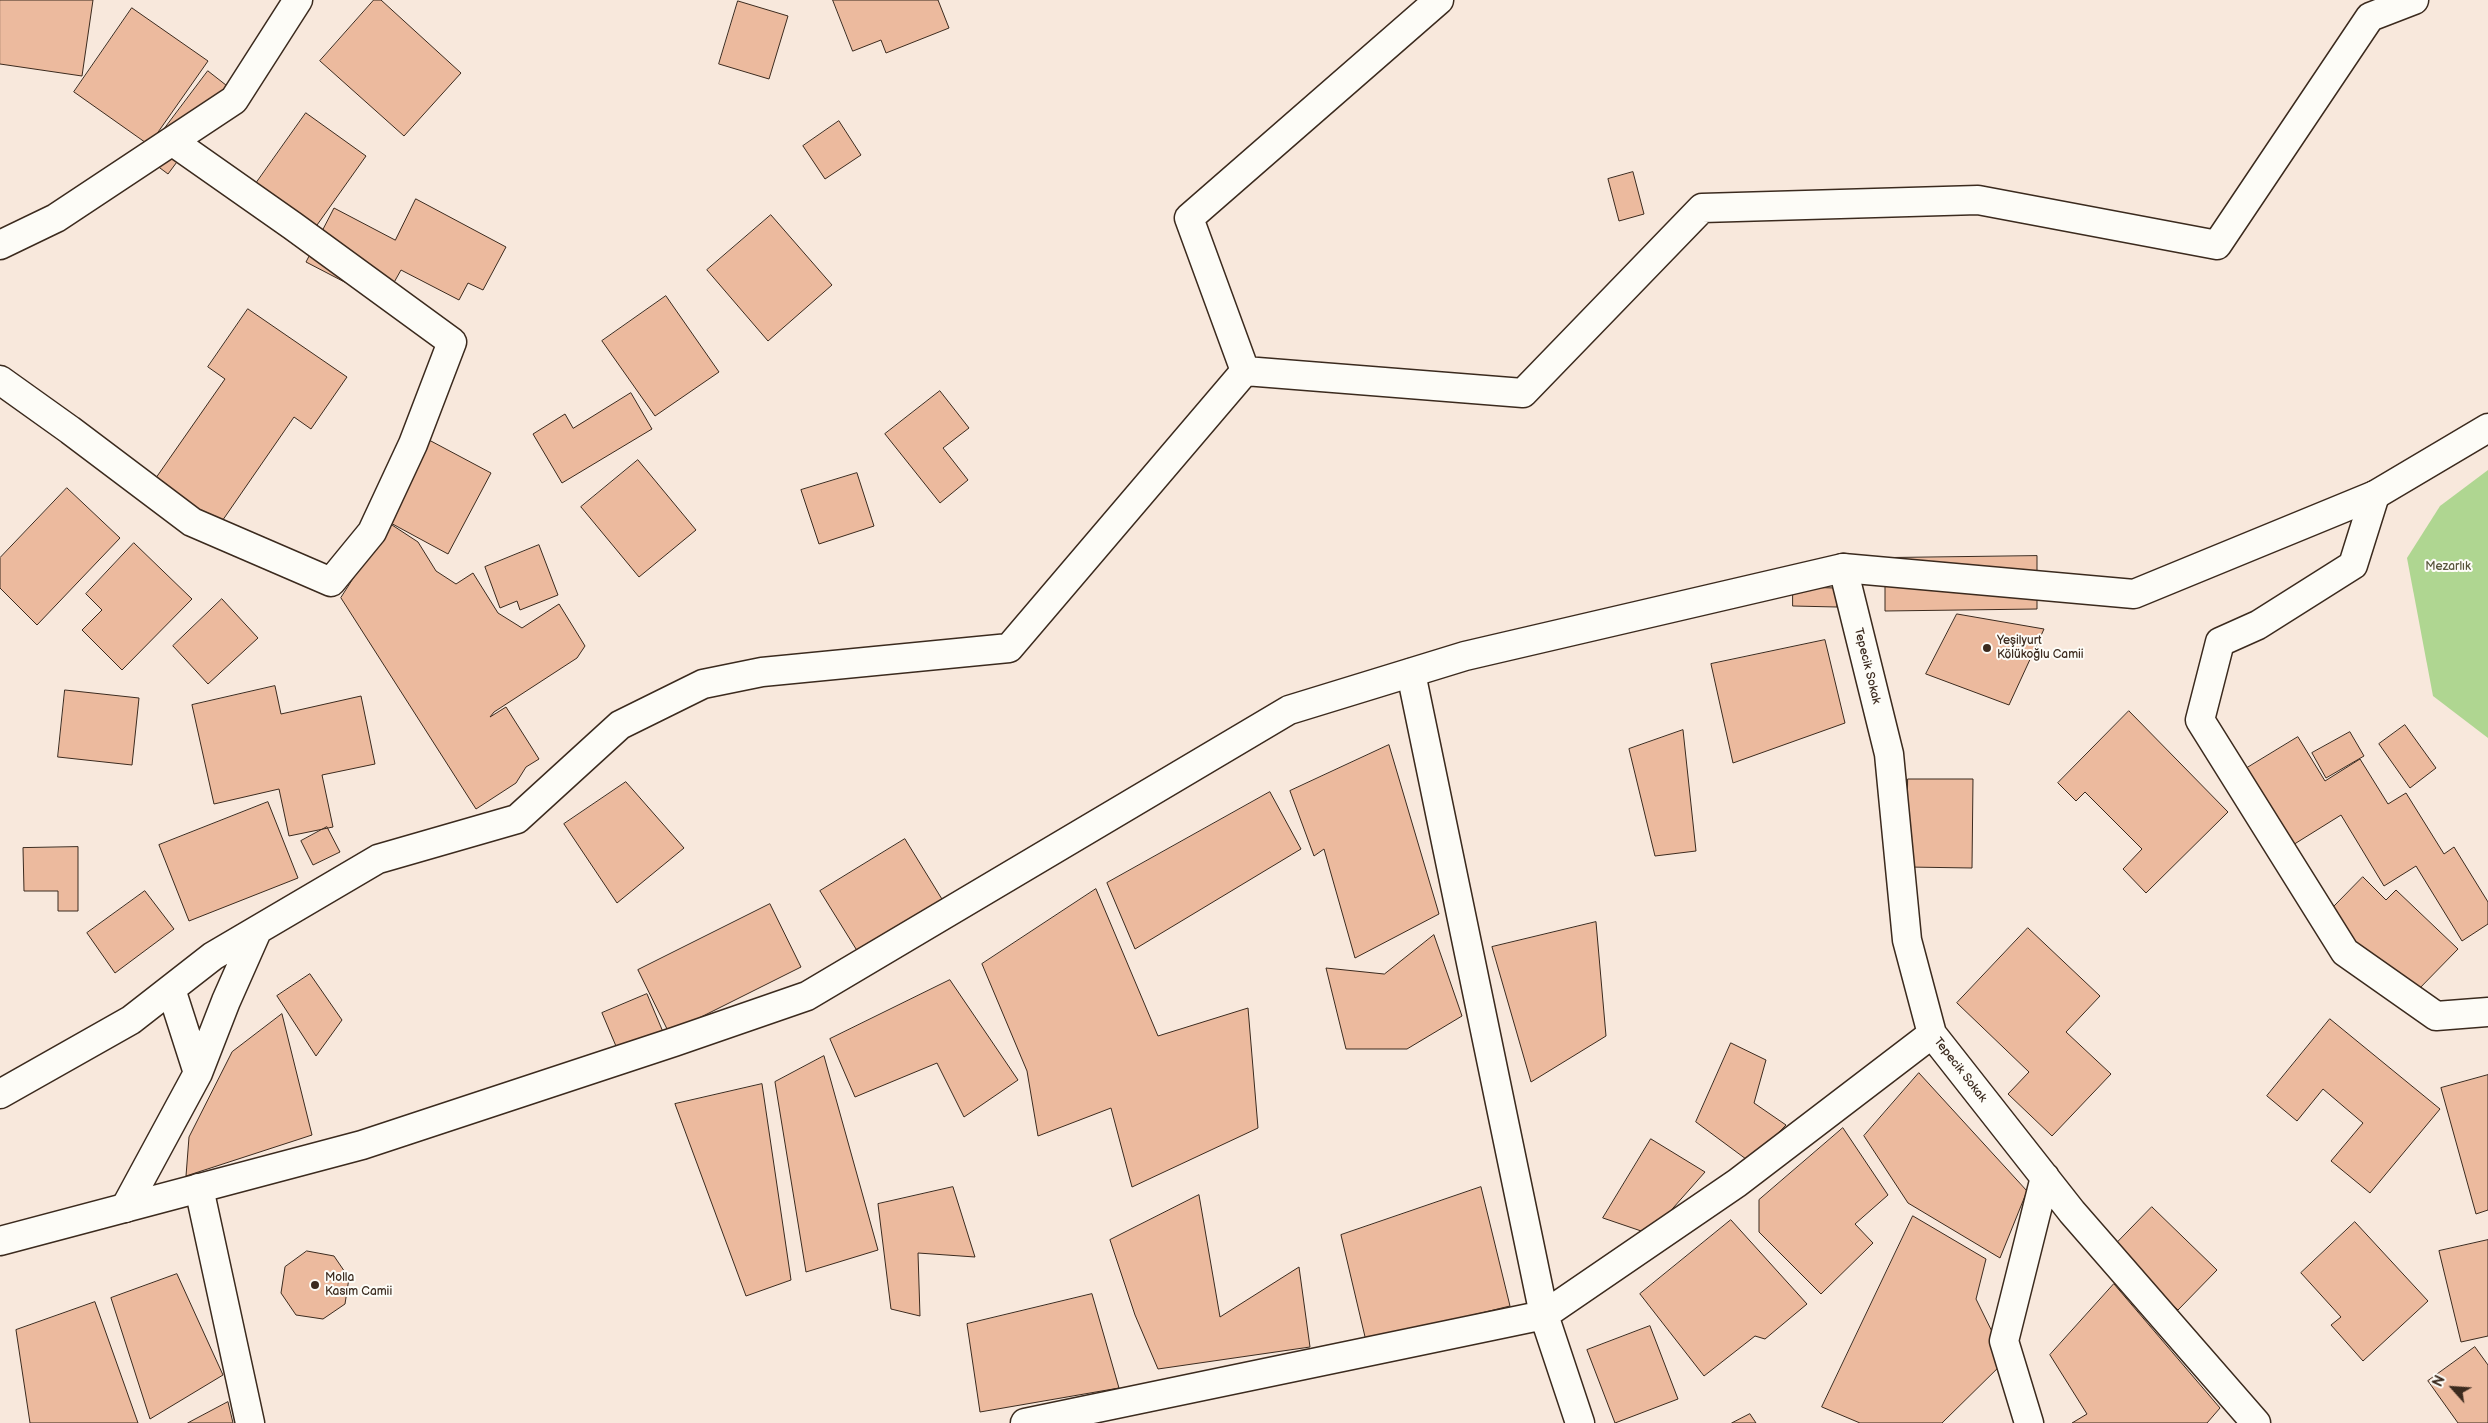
<!DOCTYPE html>
<meta charset="utf-8">
<style>
body{margin:0}
#map{position:relative;width:2488px;height:1423px;overflow:hidden;background:#f8e8dc;font-family:"Balsamiq Sans",sans-serif}
canvas{display:block}
.north{position:absolute;left:2428px;top:1363px;width:50px;height:50px;-webkit-text-stroke:4px #fdfcf7;paint-order:stroke;rotate:296deg;font-size:14px;font-weight:700;line-height:20px;text-align:center;color:#3b2a1e}
.north::after{content:'';display:block;margin:auto;width:18px;height:22px;background:#3b2a1e;clip-path:polygon(50% 0,100% 100%,50% 72%,0 100%)}
</style>
<div id="map">
<canvas width="2488" height="1423"></canvas>
<div class="north">N</div>
</div>
<script>
const ctx = document.querySelector('canvas').getContext('2d');
ctx.lineJoin = 'round';
function fillPath(path, color) { ctx.fillStyle = color; ctx.fill(path, 'evenodd'); }
function stroke(path, color, width, dash) { ctx.strokeStyle = color; ctx.lineWidth = width; ctx.lineCap = dash ? 'butt' : 'round'; ctx.setLineDash(dash || []); ctx.stroke(path); }
function label(font, color, halo, rows, align = 'center') {
  ctx.font = font + ' "Balsamiq Sans",sans-serif'; ctx.lineWidth = 4; ctx.setLineDash([]); ctx.textBaseline = 'middle'; ctx.strokeStyle = halo; ctx.fillStyle = color; for (const [text, x, y, turn = 0] of rows) {
    ctx.save(); ctx.translate(x, y); ctx.rotate((+turn || 0) * Math.PI / 180); ctx.textAlign = isNaN(turn) ? turn : align; if (halo) ctx.strokeText(text, 0, 0); ctx.fillText(text, 0, 0); ctx.restore();
  }
}
const green = new Path2D(`
 M2488 470V738L2433 696 2407 558 2440 506Z`);
const building = new Path2D(`
 M0 0H93L82 76 0 64Z
 M374 0H381L461 73 404 136 320 61Z
 M833 0H938L949 28 886 53 881 40 853 51Z
 M738 1 788 16 769 79 719 64Z
 M132 8 208 61 149 145 74 92Z
 M208 71 231 89 168 174 144 156Z
 M306 113 366 156 300 249 240 206Z
 M839 121 861 155 825 179 803 146Z
 M1633 172 1644 214 1619 221 1608 179Z
 M416 199 506 247 483 290 468 283 459 300 401 270 383 302 306 262 334 208 395 240Z
 M771 215 832 285 768 341 707 270Z
 M666 296 719 372 655 416 602 341Z
 M248 309 347 377 311 429 294 417 209 540 144 495 225 379 208 367Z
 M940 391 969 428 943 448 968 480 940 503 885 434Z
 M631 393 652 429 562 483 533 434 565 414 573 428Z
 M429 440 491 473 448 554 387 521Z
 M638 460 696 530 639 577 581 507Z
 M857 473 874 526 819 544 801 490Z
 M67 488 120 538 37 625 0 588V558Z
 M389 523 418 542 436 571 456 584 473 573 498 613 522 628 559 604 585 646 577 658 494 712 490 717 506 707 539 759 526 767 516 783 476 809 341 598Z
 M134 543 192 599 122 670 82 630 102 610 86 594Z
 M539 545 558 595 520 610 517 601 500 608 485 567Z
 M2037 556V609L1885 611V558Z
 M1793 587 1837 588V607L1793 606Z
 M222 599 258 638 208 684 173 646Z
 M1957 614 2044 629 2009 705 1926 674Z
 M1825 640 1845 723 1733 763 1711 664Z
 M275 686 281 714 361 696 375 764 322 775 333 827 289 836 279 789 214 804 192 705Z
 M65 690 139 698 132 765 58 757Z
 M2129 711 2228 812 2146 893 2123 869 2142 849 2085 792 2076 801 2058 783Z
 M2405 725 2436 768 2410 788 2379 744Z
 M1683 730 1696 851 1655 856 1629 749Z
 M2350 732 2364 756 2326 778 2312 753Z
 M2298 737 2325 781 2360 759 2388 804 2406 793 2444 854 2454 847 2488 902V924L2462 941 2416 866 2384 886 2341 815 2272 858 2224 782Z
 M1389 745 1439 914 1355 958 1324 849 1314 856 1290 791Z
 M1908 779H1973L1972 868 1907 867Z
 M626 782 684 848 617 903 564 824Z
 M1270 792 1301 849 1135 949 1107 883Z
 M268 802 298 878 189 921 159 845Z
 M327 827 340 852 313 865 301 841Z
 M905 839 945 904 861 957 820 891Z
 M78 847V911H58V891H24L23 848Z
 M2363 877 2386 900 2396 890 2458 949 2415 993 2377 956 2363 971 2316 925Z
 M1096 889 1158 1036 1248 1008 1258 1128 1132 1187 1111 1108 1038 1136 1027 1071 982 964Z
 M145 891 174 929 115 973 87 933Z
 M770 904 801 967 669 1033 638 970Z
 M1596 922 1606 1036 1531 1082 1492 947Z
 M2028 928 2100 996 2066 1032 2111 1074 2052 1136 2008 1094 2029 1072 1957 1003Z
 M1434 935 1462 1016 1407 1049H1346L1326 968 1384 974Z
 M310 974 342 1020 316 1056 277 996Z
 M950 980 1018 1080 964 1117 937 1063 855 1097 830 1039Z
 M647 994 666 1039 621 1058 602 1013Z
 M282 1014 312 1135 186 1176 189 1137 232 1052Z
 M2330 1019 2440 1109 2370 1193 2331 1161 2363 1123 2323 1089 2297 1121 2267 1096Z
 M1731 1043 1766 1060 1754 1103 1786 1125 1750 1162 1696 1122Z
 M824 1056 878 1250 806 1272 775 1082Z
 M1919 1073 2027 1191 2000 1258 1908 1203 1864 1136Z
 M2488 1075V1210L2476 1214 2441 1088Z
 M762 1084 791 1280 746 1296 675 1104Z
 M1843 1128 1888 1195 1855 1224 1873 1243 1821 1294 1759 1232V1200Z
 M1651 1139 1705 1172 1650 1234 1603 1218Z
 M953 1187 975 1257 918 1253 920 1316 891 1309 878 1204Z
 M1481 1187 1510 1306 1366 1341 1341 1235Z
 M1199 1195 1220 1317 1299 1267 1310 1347 1158 1369 1135 1315 1110 1240Z
 M2152 1207 2217 1270 2178 1310 2113 1247Z
 M1913 1216 1986 1259 1976 1299 2006 1360 1942 1423H1860L1822 1407Z
 M1731 1220 1807 1304 1765 1339 1755 1336 1704 1376 1640 1294Z
 M2355 1222 2428 1301 2363 1361 2331 1325 2341 1317 2301 1273Z
 M2488 1240V1336L2461 1342 2439 1251Z
 M307 1251 334 1256 349 1278 345 1304 323 1319 296 1315 281 1293 285 1267Z
 M177 1274 223 1375 150 1419 111 1298Z
 M2114 1284 2220 1408 2207 1423H2072L2087 1414 2050 1355Z
 M1092 1294 1119 1388 980 1412 967 1324Z
 M95 1302 138 1423H30L16 1330Z
 M1650 1326 1678 1399 1615 1423 1587 1350Z
 M2475 1347 2488 1365V1423H2458L2428 1381Z
 M228 1402 233 1423H188Z
 M1750 1414 1756 1423H1732Z`);
const street = new Path2D(`
 M0 245 56 218 234 100 298 0
 M1245 371 1523 393 1702 208 1978 200 2217 245 2370 17 2414 0
 M0 380 70 430 192 522 331 582 372 532 413 444 452 342 293 226 172 141
 M2375 495 2353 565 2258 625 2220 642 2200 720 2345 952 2436 1016 2488 1012
 M1843 568 1889 754 1907 940 1932 1034 2072 1212 2256 1423
 M1411 673 1544 1315 1580 1423
 M171 989 198 1073
 M0 1094 131 1020 213 956 378 859 517 819 620 725 703 684 762 672 1009 648 1245 371 1189 218 1439 0
 M199 1188 250 1423
 M125 1208 198 1073 226 1001 257 931
 M1025 1423 1544 1315 1737 1183 1932 1034
 M2029 1423 2004 1341 2045 1177`);
const secondary = new Path2D(`
 M0 1241 362 1145 674 1042 807 996 1289 710 1465 656 1843 568 2134 594 2375 495 2488 428`);
const markers = [
 [1987,648,5,"#3b2a1e"],
 [315,1285,5,"#3b2a1e"]
];
const parkNames = [
 ["Mezarlık",2448,567]
];
const poiNames = [
 ["Yeşilyurt",1997,641],
 ["Kölükoğlu Camii",1997,655],
 ["Molla",325,1278],
 ["Kasım Camii",325,1292]
];
const streetNames = [
 ["Tepecik Sokak",1867,666,76],
 ["Tepecik Sokak",1960,1070,52]
];
fillPath(green, '#afd691');
fillPath(building, '#ecba9e');
stroke(building, '#3b2a1e', 1);
stroke(street, '#3b2a1e', 31);
stroke(secondary, '#3b2a1e', 31);
stroke(street, '#fdfcf7', 28);
stroke(secondary, '#fdfcf7', 28);
for (const [x, y, r, color] of markers) { const dot = new Path2D(); dot.arc(x, y, r, 0, 2 * Math.PI); ctx.fillStyle = color; ctx.fill(dot); stroke(dot, '#fdfcf7', 2); }
label('12px', '#58553b', '#fdfcf7', parkNames);
label('12px', '#3b2a1e', '#fdfcf7', poiNames, 'left');
label('12px', '#3b2a1e', '#fdfcf7', streetNames);
</script>
